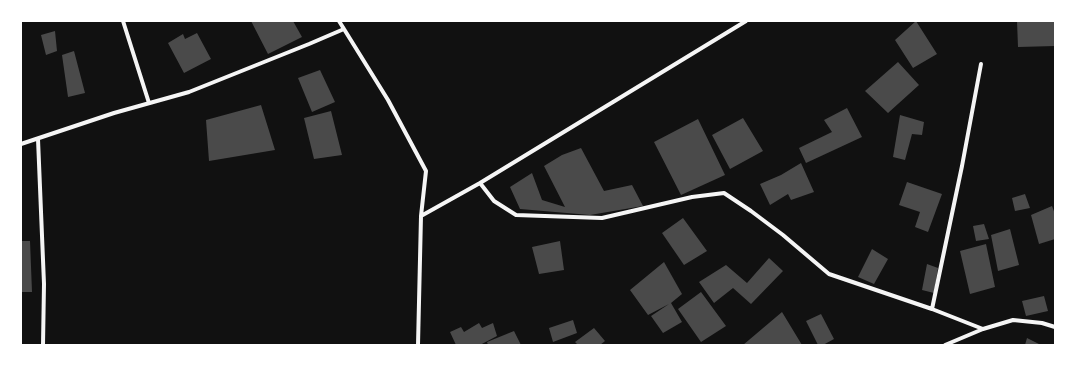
<!DOCTYPE html>
<style>
body{margin:0}
#map{position:relative;width:1076px;height:366px;overflow:hidden;background:#111;font-family:Merriweather,serif}
canvas{display:block}
.frame{position:absolute;inset:0;border:22px solid #fff;pointer-events:none}
</style>
<div id="map">
<canvas width="1076" height="366"></canvas>
<div class="frame"></div>
</div>
<script>
const ctx = document.querySelector('canvas').getContext('2d');
ctx.lineJoin = 'round';
function fillPath(path, color) { ctx.fillStyle = color; ctx.fill(path, 'evenodd'); }
function stroke(path, color, width, dash) { ctx.strokeStyle = color; ctx.lineWidth = width; ctx.lineCap = dash ? 'butt' : 'round'; ctx.setLineDash(dash || []); ctx.stroke(path); }
const building = new Path2D(`
 M251 21H293L302 37 268 54Z
 M916 21 937 54 913 68 895 40Z
 M1017 21H1055V46L1018 47Z
 M55 31 57 51 46 55 41 35Z
 M197 33 211 59 184 73 168 43 183 34 185 39Z
 M74 51 85 93 68 97 62 55Z
 M898 62 919 85 888 113 865 91Z
 M320 70 335 102 312 112 298 78Z
 M261 105 275 150 209 161 206 120Z
 M847 108 862 137 806 163 799 148 832 132 824 120Z
 M331 111 342 155 314 159 304 118Z
 M900 115 924 122 922 135 912 134 905 160 893 157Z
 M743 118 763 151 730 169 712 135Z
 M698 119 725 175 681 195 654 142Z
 M581 148 604 191 632 185 643 206 590 215 520 209 510 187 532 173 542 200 565 207 544 166 562 155Z
 M801 163 814 192 791 200 788 194 770 205 760 184 781 175Z
 M907 182 942 194 928 232 915 227 920 212 899 205Z
 M1025 194 1030 208 1015 211 1012 198Z
 M1052 206 1055 214V239L1039 244 1031 215Z
 M683 218 707 251 684 265 662 233Z
 M984 224 989 239 976 241 973 226Z
 M1010 229 1019 265 998 271 991 235Z
 M21 241H30L32 292H21Z
 M560 241 564 270 539 274 532 247Z
 M986 244 995 287 970 294 960 251Z
 M872 249 888 259 874 284 858 277Z
 M769 258 783 271 751 304 733 288 714 303 699 282 726 265 747 283Z
 M664 262 682 294 671 303 682 322 663 333 651 316 669 304 648 315 630 290Z
 M927 264 938 268 934 293 922 290Z
 M701 292 726 326 701 342 678 309Z
 M1044 296 1048 311 1026 316 1022 301Z
 M782 312 802 345H743Z
 M821 314 834 339 823 345H818L806 321Z
 M573 320 577 333 553 342 549 328Z
 M479 323 482 328 493 323 497 336 480 345H456L450 332 461 327 464 332Z
 M594 328 605 341 600 345H578L575 342Z
 M514 331 521 345H488L487 342Z
 M1027 338 1041 345H1025Z`);
const minor = new Path2D(`
 M123 21 149 103
 M339 21 388 100 426 171 421 216 418 345
 M38 139 44 284 43 345
 M21 144 114 113 189 92 309 44 344 29
 M480 183 494 201 516 215 602 218 692 197 724 193 751 211 783 235 829 274 932 309 983 329
 M421 216 480 183 746 21
 M932 309 962 166 981 64
 M945 345 983 329 1013 320 1042 323 1055 327`);
fillPath(building, '#4a4a4a');
stroke(minor, '#f5f5f5', 4);
</script>
